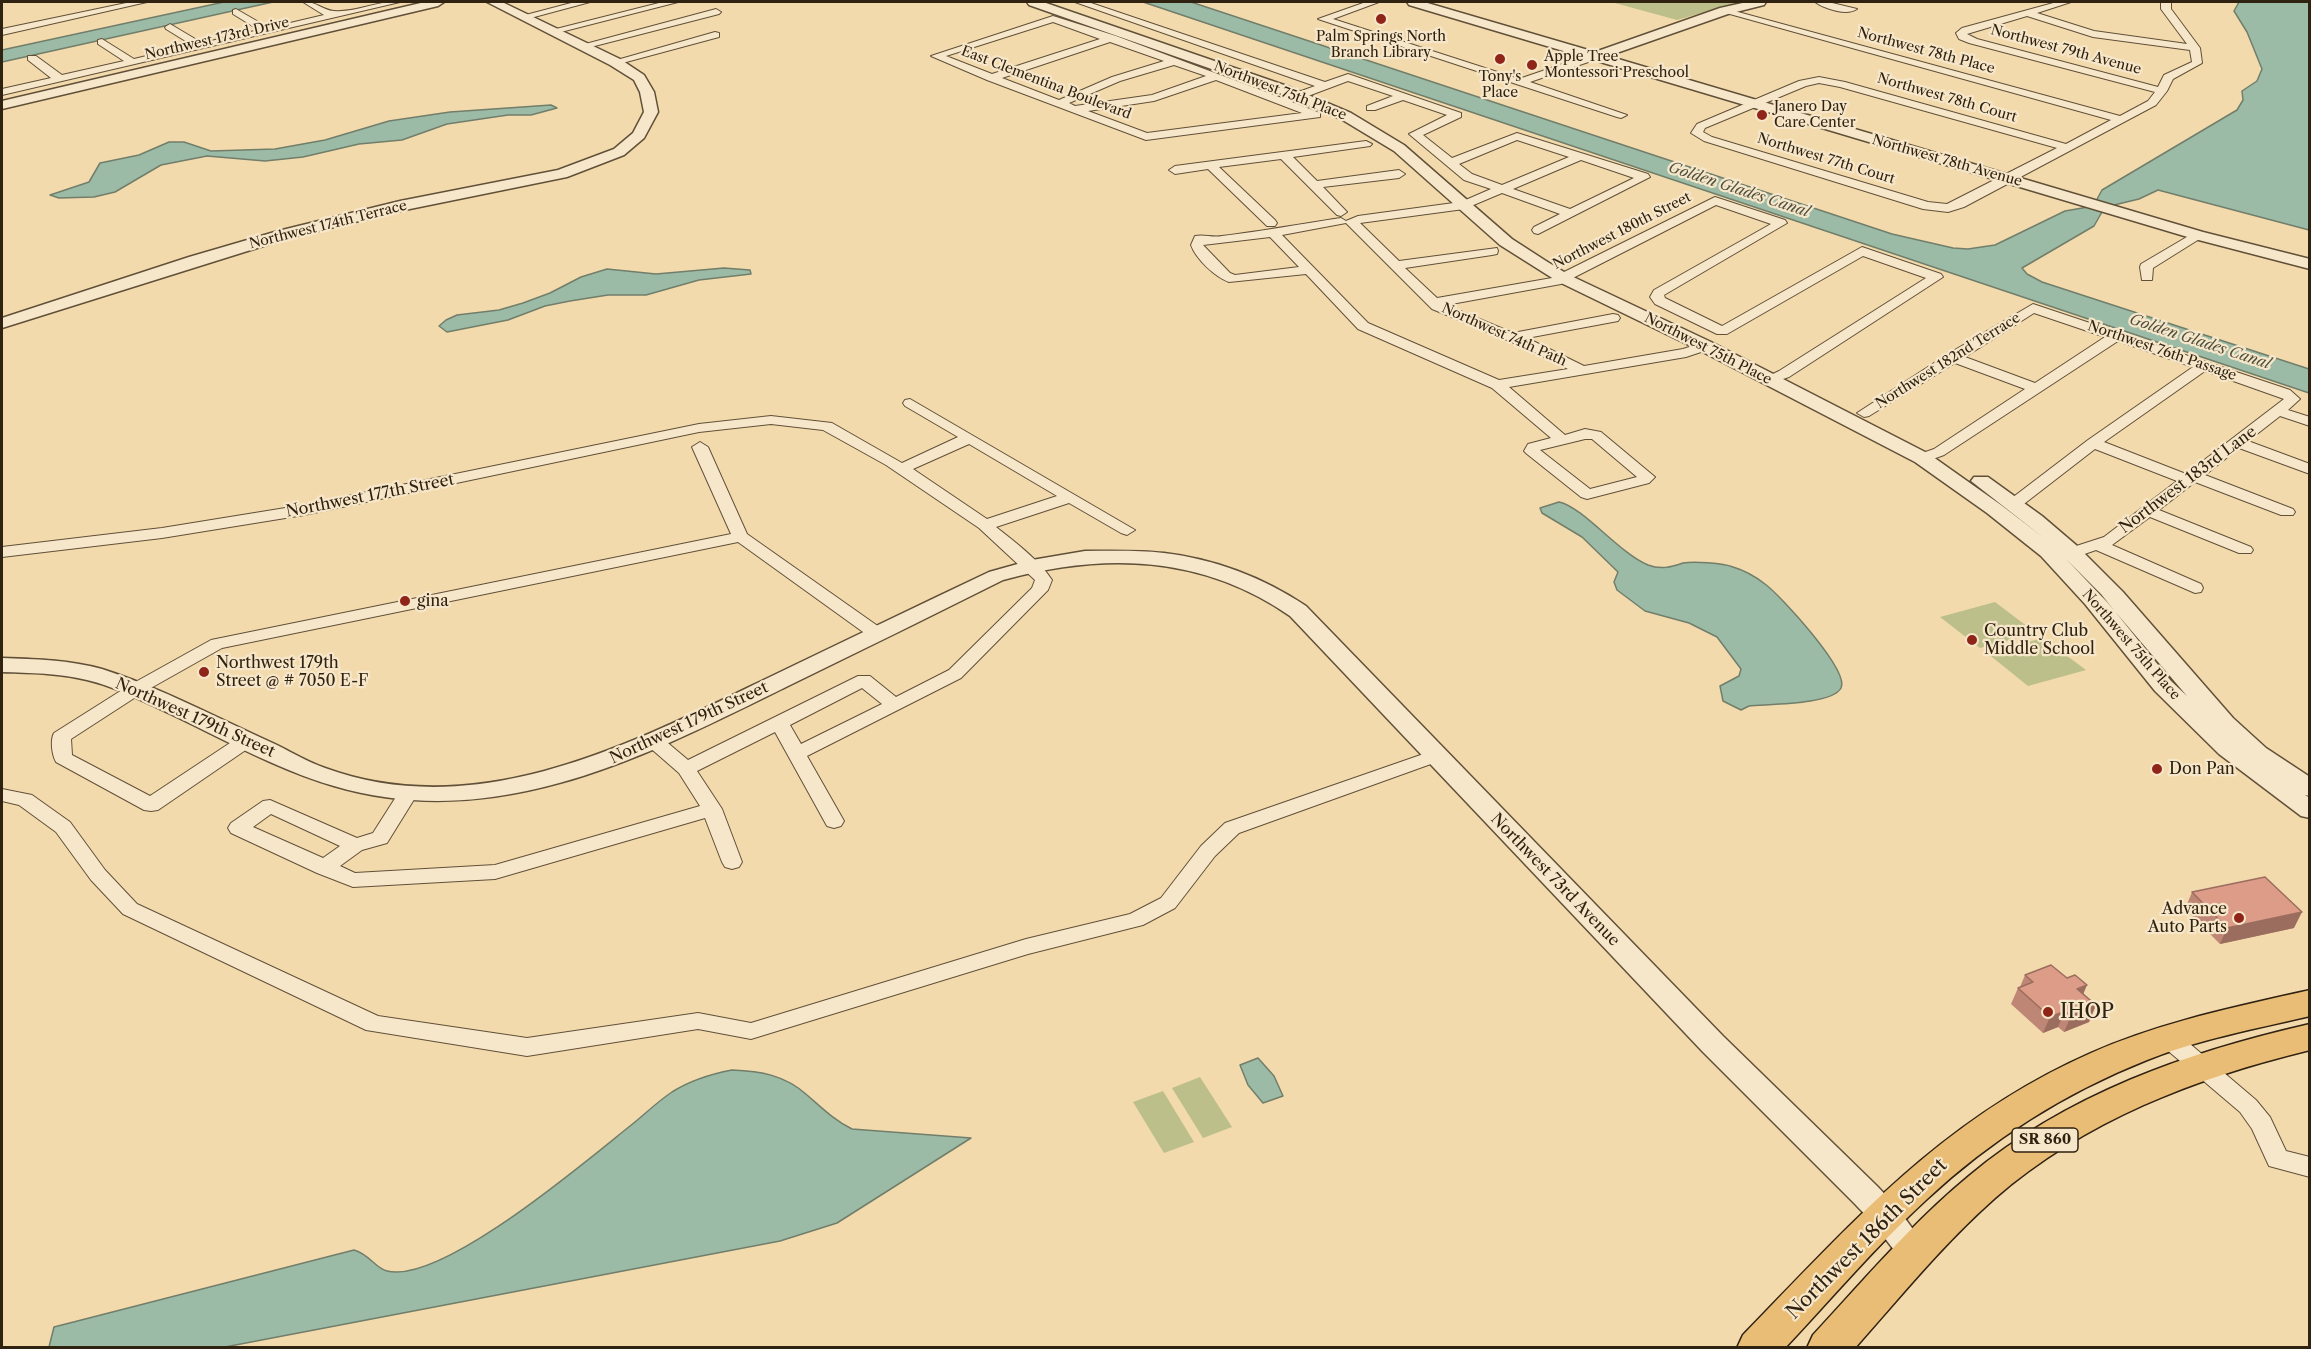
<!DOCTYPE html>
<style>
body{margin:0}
#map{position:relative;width:2311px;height:1349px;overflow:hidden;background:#f3daad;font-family:"Libre Caslon Text",serif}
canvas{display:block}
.frame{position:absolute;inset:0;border:3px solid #302211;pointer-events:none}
</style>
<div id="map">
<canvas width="2311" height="1349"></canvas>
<div class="frame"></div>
</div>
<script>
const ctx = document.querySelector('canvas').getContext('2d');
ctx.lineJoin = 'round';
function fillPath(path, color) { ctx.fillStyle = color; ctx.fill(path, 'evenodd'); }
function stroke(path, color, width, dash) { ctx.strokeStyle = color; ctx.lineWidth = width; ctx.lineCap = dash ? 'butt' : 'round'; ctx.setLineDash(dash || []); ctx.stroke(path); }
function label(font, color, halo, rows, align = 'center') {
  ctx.font = font + ' "Libre Caslon Text",serif'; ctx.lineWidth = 4.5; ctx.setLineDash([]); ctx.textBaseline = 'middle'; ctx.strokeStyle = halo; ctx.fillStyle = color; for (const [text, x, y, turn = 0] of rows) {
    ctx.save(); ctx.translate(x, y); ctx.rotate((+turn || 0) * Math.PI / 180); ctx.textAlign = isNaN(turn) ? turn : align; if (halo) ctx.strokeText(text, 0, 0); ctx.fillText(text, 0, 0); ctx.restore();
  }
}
const green = new Path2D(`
 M1611 2H1740L1677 20Z
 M1995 602 2036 633 1980 648 1940 617Z
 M2043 638 2086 670 2028 686 1987 653Z
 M1200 1077 1232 1127 1203 1138 1172 1088Z
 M1163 1091 1194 1142 1164 1153 1133 1102Z`);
const water = new Path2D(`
 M224 2H273L2 62V50Z
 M1143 2H1191L1892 234 1953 248 1968 249 1995 245 2065 211 2088 207 2096 201 2102 190 2237 110 2243 100 2242 91 2257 81 2262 69 2247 32 2234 11 2239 2H2309V230L2158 190 2139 199 2110 206 2102 212 2094 226 2022 268 2027 274 2042 282 2309 369V393Z
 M551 105 557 108 531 115H508L447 124 402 140 359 144 303 157 265 161 207 156 161 165 115 192 94 197 59 198 50 195 89 182 100 163 139 155 169 142H184L211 151 275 149 325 140 389 121 450 112Z
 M724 268 750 270 751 274 699 280 646 295H608L570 301 545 306 508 320 447 332 439 326 446 320 457 315 499 310 523 303 550 293 581 277 607 269 656 274Z
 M1559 502C1583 507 1619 553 1648 565 1661 570 1671 567 1683 563 1693 561 1723 563 1733 567 1743 570 1756 577 1765 584 1780 595 1850 671 1841 688 1832 705 1768 704 1749 706L1741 710 1723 701 1720 686 1739 676 1741 669 1717 637 1689 623 1645 611 1617 590 1614 582 1618 572 1582 537 1542 513 1540 508Z
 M1258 1058 1274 1076 1283 1096 1263 1103 1248 1085 1240 1065Z
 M732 1070C760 1071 785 1075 807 1095 822 1108 834 1120 852 1129L971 1138 837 1223 780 1241 225 1347H49L54 1327 354 1250C369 1254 375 1268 387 1271 441 1285 586 1161 630 1126 644 1115 657 1102 672 1092 691 1080 711 1074 732 1070Z`);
const minor = new Path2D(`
 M131 2H147L2 35V29Z
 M303 2C316 1 322 10 334 11 356 13 378 0 400 2L2 95V89L51 78 28 60V56H36L62 75 124 61 98 44V40L102 39 134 59 192 45 166 29 165 27 170 24 202 43 259 30 233 14V10L236 9 269 28 324 15Z
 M575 2H590L523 20 518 17Z
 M663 2H678L553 34 548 31Z
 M1075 2H1088L1325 82 1348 74 1461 113V117L1423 135 1452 158 1517 133 1648 174 1650 177 1538 234 1534 233 1532 230 1534 227 1560 214 1502 193 1464 209 1360 223 1399 261 1497 248 1498 251 1497 254 1492 255 1405 268 1437 298 1552 278 1715 197 1785 220 1787 223 1664 295 1665 298 1722 326 1862 247 1941 274 1943 277 1789 377 1768 384 1763 383 1761 380 1779 371 1926 278 1863 256 1727 334H1717L1655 304 1650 297 1654 290 1771 224 1716 205 1561 284 1446 305 1513 333 1613 314 1618 315 1620 318 1618 321 1527 338 1584 366 1683 349 1705 342 1710 343 1712 346 1710 349 1686 357 1509 387 1565 435 1585 429 1601 432 1655 477 1649 483 1587 499 1581 497 1527 454 1524 451 1528 444 1551 438 1492 388 1358 329 1306 274 1229 282C1215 277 1196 259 1191 245L1195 236C1204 234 1213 238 1222 236 1263 231 1300 224 1341 218L1346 221 1358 216 1461 202 1491 189 1464 180 1409 134 1447 115 1403 100 1375 110H1367V106L1393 96 1348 81 1292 102 1320 113V117L1146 140 987 80 931 56 1053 16 1116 36 1282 98 1315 86ZM1053 22 1100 39 992 74 946 56ZM1110 42 1164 61 1112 77 1059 100 1002 78ZM1174 65 1206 76 1152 95 1075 106 1069 103 1120 81ZM1216 80 1302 113 1147 133 1088 111 1154 101ZM1517 140 1569 157 1502 185 1472 174 1459 164ZM1581 160 1634 178 1570 209 1513 189ZM1346 223 1432 309 1529 349 1568 369 1499 380 1368 323 1282 235ZM1270 237 1299 267 1235 275 1230 273 1203 245ZM1585 439H1592L1637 477 1590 489 1540 450Z
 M1366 2H1379L1333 19 1519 79 1592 54H1600V58L1530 82 1627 115 1621 118 1617 117 1318 19Z
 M1815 2H1828L1857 9C1847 16 1825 9 1815 2Z
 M2057 2H2071L2037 13 2094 31 2187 44 2161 9V2H2171V9L2200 48 2202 63 2173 79 2167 91 2156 105 1964 207 1948 212 1923 209 1704 141 1691 133 1697 124 1799 81 1819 77 1845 82 2066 144 2111 120 1719 11 1727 9 2120 116 2148 101 2155 92 1969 43 1959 39 1956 33 1962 28ZM2027 16 2093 37 2190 50 2192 62 2164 75 2158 87 1977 39 1967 34ZM1819 83 1840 87 2057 148 1947 204 1928 202 1712 137 1703 132 1705 128 1806 86Z
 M716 9 721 12 719 14 583 49 578 46Z
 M715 32 719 33V37L615 65 610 62Z
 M1366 141 1372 144 1370 146 1293 157 1317 181 1399 170 1405 174 1399 178 1323 187 1347 212 1341 216 1337 215 1281 159 1219 167 1275 220 1277 223 1275 226H1267L1208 169 1175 174 1169 170 1175 166Z
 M2197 231 2203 235 2201 238 2153 268 2152 280H2142L2140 267 2141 264Z
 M2033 304 2290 390 2300 399 2288 410 2310 417V426L2280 416 2248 441 2310 464V474L2239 448 2205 475 2293 509 2295 512 2293 515H2281L2195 482 2159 510 2251 547 2253 550 2251 553H2239L2150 517 2112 545 2201 584 2203 588 2201 592 2195 593 2096 550 2073 558 2065 553 2067 549 2104 537 2177 481 2095 449 2020 507H2008L2006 504 2008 501 2088 440 2193 367 2118 341 1944 455 1922 463 1917 461 1914 458 1917 455 1934 449 2025 389 1955 363 1869 416 1864 417 1857 413 1948 354ZM2034 313 2105 337 2035 383 1965 357ZM2205 371 2284 399 2186 474 2104 442Z
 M910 399 1135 530 1127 535 1121 533 1069 503 996 527C1016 543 1038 559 1052 580L1048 590 961 678 807 756 844 821 841 826 834 828 827 826 775 732 697 771 722 809 742 862 739 867 732 869 725 867 722 862 705 818 495 879 353 887 317 873 231 833 228 828 231 823 263 801 270 800 357 838 373 833 401 789 408 787 415 789 418 793 387 843 362 850 340 866 355 873 495 865 700 806 679 773 648 746 646 742 648 738H662L688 760 858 676H870L896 697 949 670 1032 588 1035 580 979 528 886 465 823 430 771 424 699 432 304 515 162 538 2 557V547L162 528 304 505 699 424 771 416 832 423 902 463 958 437 905 406 903 403 905 400ZM969 444 1057 496 987 519 913 469ZM862 688 882 704 801 744 790 725ZM271 814 340 846 323 858 253 827Z
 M700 442 708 447 747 534 882 629 885 633 882 637H870L738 542 222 648 142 693 71 739 72 755 150 796 239 737H253L255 741 253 745 158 810 151 811 144 810 56 762C52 755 50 740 54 733L130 685 211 640 731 534 692 447Z
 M1435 750 1442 752 1445 756 1442 760 1239 833 1215 856 1175 908 1143 925 1028 954 751 1039 698 1029 527 1056 366 1030 123 914 91 880 56 832 19 805 2 801V789L32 795 70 822 105 870 137 904 378 1016 527 1038 698 1013 751 1023 1026 939 1130 914 1161 898 1201 846 1225 823Z
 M2168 1030 2176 1032 2256 1100 2270 1117 2286 1151 2310 1157V1177L2269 1166 2252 1129 2240 1112 2160 1044 2157 1038 2160 1032Z`);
const tertiary = new Path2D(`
 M425 2H444L438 6 2 109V101Z
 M487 2H502L620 59 644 75 654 92 658 112 644 138 624 155 567 177 400 211 289 238 2 328V318L189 257 278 231 400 201 558 170 614 149 633 133 644 112 640 92 634 80 610 65Z
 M1027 2H1043L1287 86 1351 113 1404 145 1512 239 1546 261 1569 275 1711 342 1929 454 2001 505 2044 538 1971 481 1974 477H1988L2042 516 2076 545 2123 592 2233 718 2266 748 2310 777V796L2305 795 2310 798V818L2301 816 2219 754 2155 691 2085 604 2041 556 1987 513 1915 462 1699 350 1557 281 1500 245 1394 151 1341 119 1277 92 1029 5ZM2066 559 2107 602 2187 696 2171 681 2101 594Z
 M1407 2H1424L1595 52 1720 8 1747 2H1766L1764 5 1728 14 1608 56 2203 232 2310 259V269L2191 238 1409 5Z
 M1085 551C1111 551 1138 550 1164 553 1215 559 1264 578 1306 606L1723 1036 1877 1186 1896 1206 1931 1254 1926 1263 1915 1267 1904 1263 1874 1224 1855 1204 1703 1052 1290 616C1202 555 1104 552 1003 580 931 616 858 652 786 687 644 757 496 834 334 786 275 769 218 736 162 710 138 699 113 686 87 680 59 673 30 673 2 672V658C35 659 70 660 102 669 162 688 219 719 277 745 293 753 308 762 325 768 480 825 637 741 774 675 845 641 917 606 989 572L1032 560Z`);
const primary = new Path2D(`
 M2310 990V1016C2255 1029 2200 1039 2147 1060 2066 1092 1990 1140 1926 1200 1876 1246 1832 1298 1785 1348H1737L1743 1335C1853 1222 1943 1118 2091 1053 2161 1022 2235 1007 2310 990Z
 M2310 1024V1050C2195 1078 2085 1120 1995 1198 1944 1243 1900 1297 1855 1348H1807L1813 1335C1863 1281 1912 1223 1969 1176 2067 1094 2187 1052 2310 1024Z`);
const wall = new Path2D(`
 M2192 892 2294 928 2220 944 2185 909Z
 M2025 975 2067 978 2096 1005 2089 1022 2064 1032 2058 1027 2043 1033 2011 1004 2018 988 2020 987Z`);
const shadedWall = new Path2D(`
 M2302 912 2294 928 2220 944 2227 928Z
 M2087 985 2080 1002 2077 989Z
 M2096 1005 2089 1022 2064 1032 2071 1016Z
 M2065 1011 2058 1027 2043 1033 2050 1017Z`);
const building = new Path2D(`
 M2265 877 2302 912 2227 928 2192 892Z
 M2051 965 2067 978 2075 975 2087 985 2077 989 2096 1005 2071 1016 2065 1011 2050 1017 2018 988 2033 982 2025 975Z`);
const markers = [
 [1381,19,6,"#8f2418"],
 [1500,59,6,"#8f2418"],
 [1532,65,6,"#8f2418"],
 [1762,115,6,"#8f2418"],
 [405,601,6,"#8f2418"],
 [1972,640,6,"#8f2418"],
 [204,672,6,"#8f2418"],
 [2157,769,6,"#8f2418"],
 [2239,918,6,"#8f2418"],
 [2048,1012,6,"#8f2418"]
];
const farPoinames = [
 ["Palm Springs North",1381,37],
 ["Branch Library",1381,53],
 ["Apple Tree",1544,57,"left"],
 ["Montessori Preschool",1544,73,"left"],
 ["Tony's",1500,77],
 ["Place",1500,93],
 ["Janero Day",1774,107,"left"],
 ["Care Center",1774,123,"left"]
];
const farStreetnames = [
 ["Northwest 173rd Drive",217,39,-13],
 ["Northwest 79th Avenue",2066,50,15],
 ["Northwest 78th Place",1926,51,15],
 ["East Clementina Boulevard",1046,83,21],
 ["Northwest 75th Place",1280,91,21],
 ["Northwest 78th Court",1947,98,16],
 ["Northwest 77th Court",1826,159,17],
 ["Northwest 78th Avenue",1947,161,16],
 ["Northwest 174th Terrace",328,225,-14],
 ["Northwest 180th Street",1622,231,-27],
 ["Northwest 74th Path",1504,335,24],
 ["Northwest 75th Place",1708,349,27],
 ["Northwest 76th Passage",2162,351,19],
 ["Northwest 182nd Terrace",1948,361,-32],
 ["Northwest 75th Place",2131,645,49]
];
const farWaternames = [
 ["Golden Glades Canal",1739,190,18],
 ["Golden Glades Canal",2200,342,18]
];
const shields = [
 [2045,1140,66]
];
const shieldNames = [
 ["SR 860",2045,1140]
];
const streetNames = [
 ["Northwest 183rd Lane",2188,480,-37],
 ["Northwest 177th Street",370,496,-11],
 ["Northwest 179th Street",195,718,24],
 ["Northwest 179th Street",689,723,-25],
 ["Northwest 73rd Avenue",1555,880,46]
];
const poiNames = [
 ["gina",417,601],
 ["Country Club",1984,631],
 ["Middle School",1984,649],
 ["Northwest 179th",216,663],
 ["Street @ # 7050 E-F",216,681],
 ["Don Pan",2169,769],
 ["Advance",2227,909,"right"],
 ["Auto Parts",2227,927,"right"]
];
const nearPoinames = [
 ["IHOP",2060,1012]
];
const nearStreetnames = [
 ["Northwest 186th Street",1867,1239,-45]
];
fillPath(green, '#bcbf89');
fillPath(water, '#9cbba6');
stroke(water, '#717e6a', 1.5);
stroke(minor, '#615038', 2);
stroke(tertiary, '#615038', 3);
stroke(primary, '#302211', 3);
fillPath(minor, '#f7e7ca');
fillPath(tertiary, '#f7e7ca');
fillPath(primary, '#eabd76');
fillPath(wall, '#be8675');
fillPath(shadedWall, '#9b6d5f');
fillPath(building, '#dd9c88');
stroke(building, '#9b6d5f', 1.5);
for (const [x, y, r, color] of markers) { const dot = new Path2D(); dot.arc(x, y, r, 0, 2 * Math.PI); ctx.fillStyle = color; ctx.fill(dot); stroke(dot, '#f7e7ca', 2); }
label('14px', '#302211', '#f7e7ca', farPoinames);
label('14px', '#302211', '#f7e7ca', farStreetnames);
label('italic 15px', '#50503e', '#f7e7ca', farWaternames);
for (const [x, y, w] of shields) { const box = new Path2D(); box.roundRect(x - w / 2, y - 12, w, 24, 4.5); ctx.fillStyle = '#f7e7ca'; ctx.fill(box); stroke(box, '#302211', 1.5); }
label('bold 15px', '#302211', null, shieldNames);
label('16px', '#302211', '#f7e7ca', streetNames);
label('16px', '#302211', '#f7e7ca', poiNames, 'left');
label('20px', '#302211', '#f7e7ca', nearPoinames, 'left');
label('20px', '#302211', '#f7e7ca', nearStreetnames);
</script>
